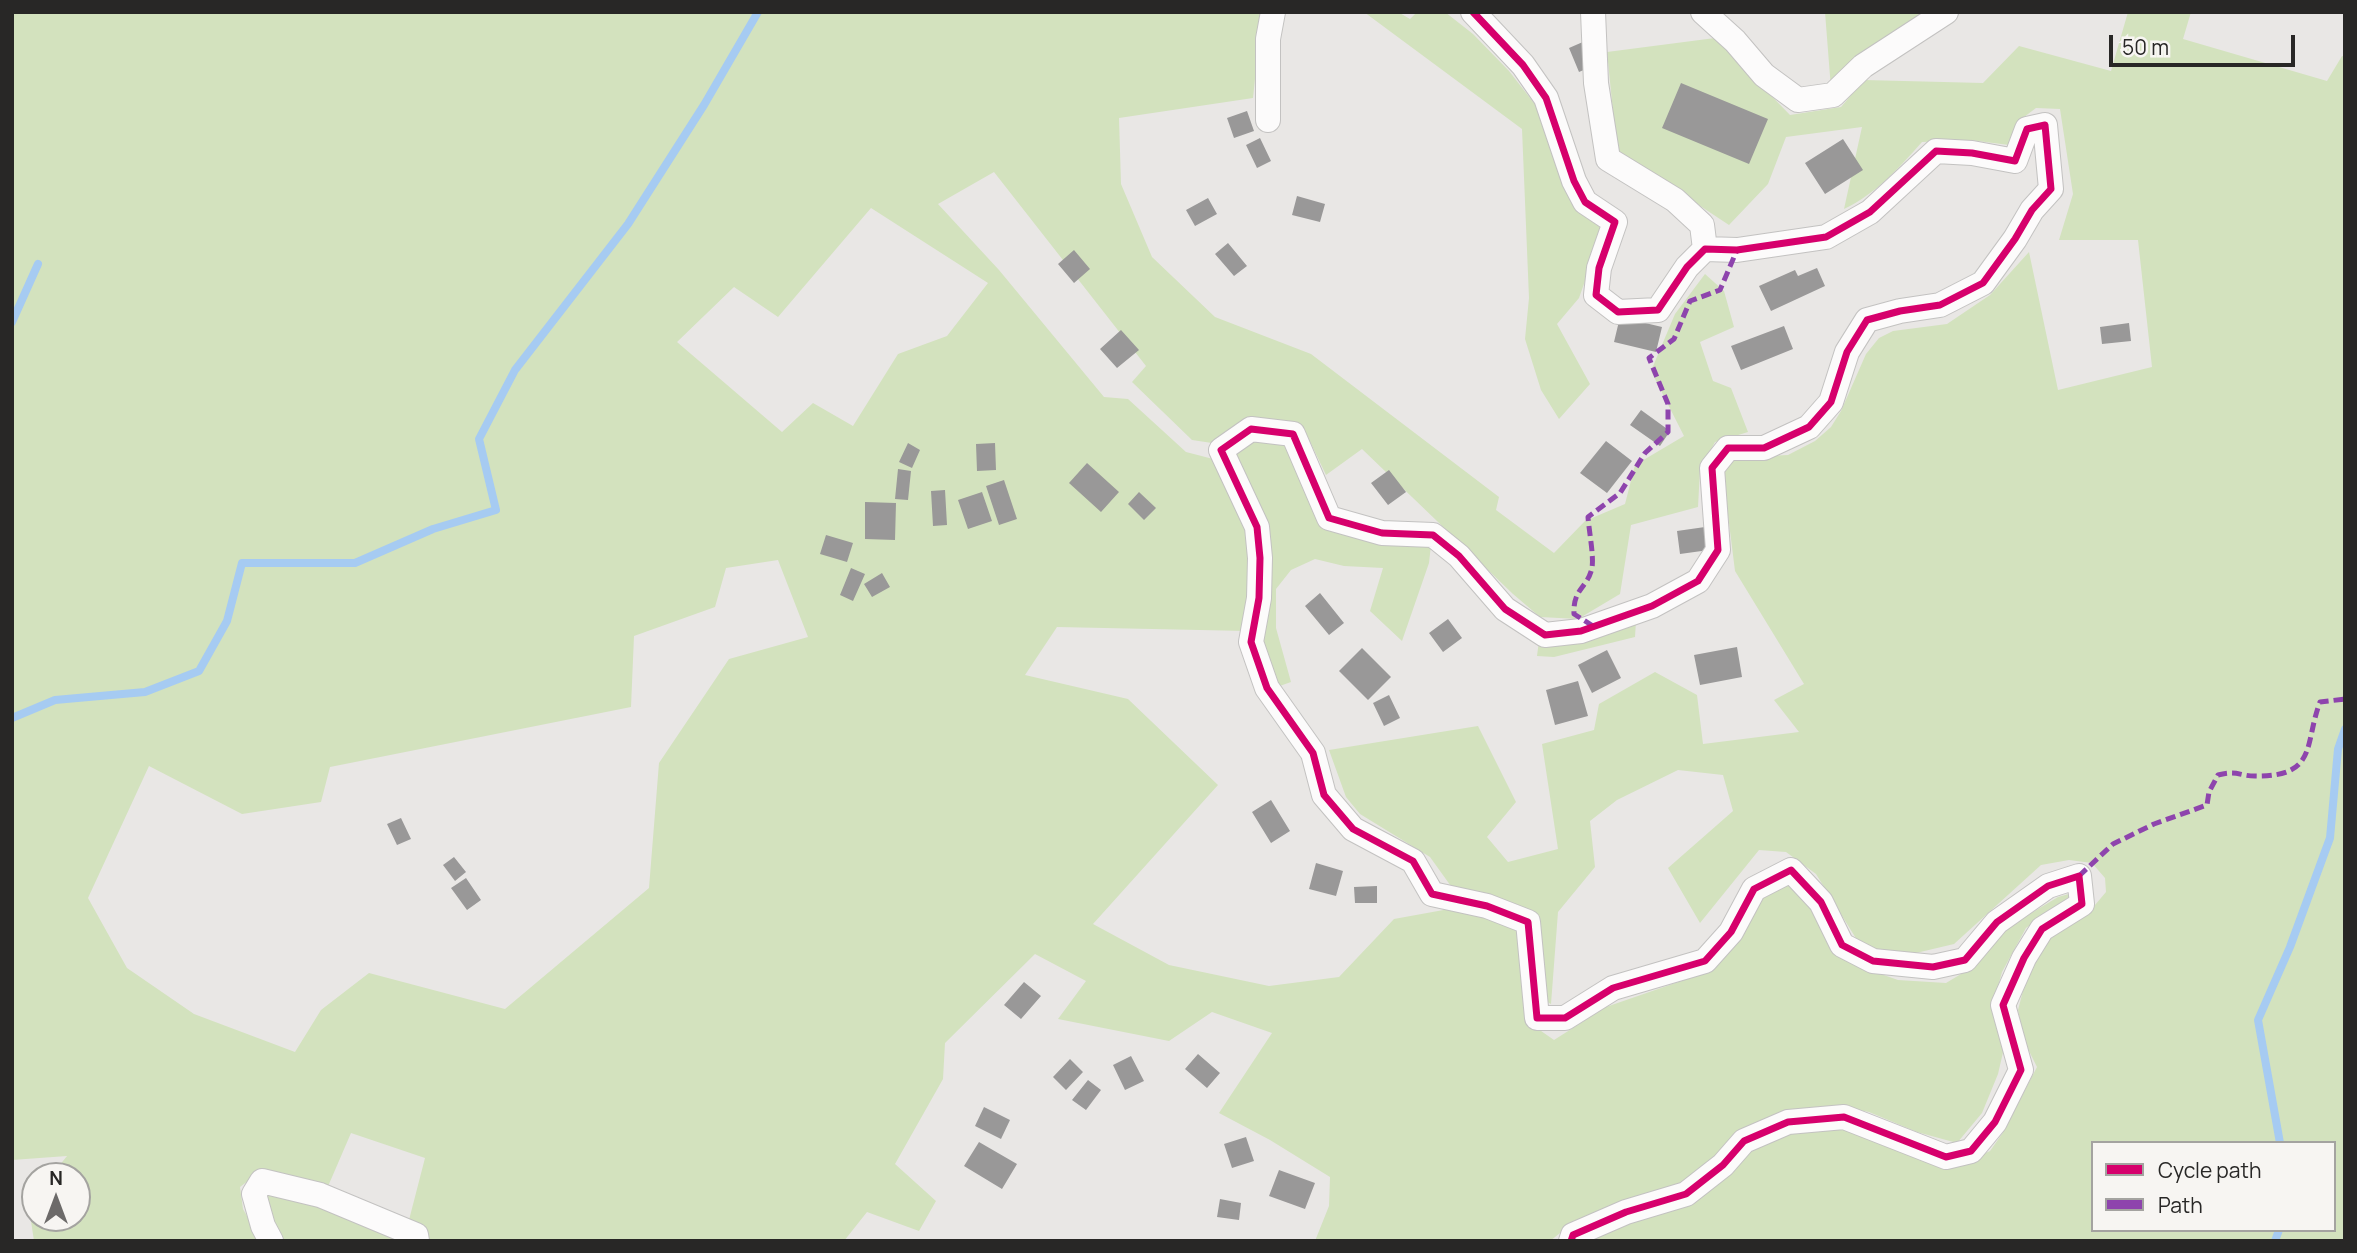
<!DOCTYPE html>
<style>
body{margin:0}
#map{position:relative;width:2357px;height:1253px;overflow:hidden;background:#e9e7e5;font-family:Manrope,sans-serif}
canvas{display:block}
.frame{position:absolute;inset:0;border:14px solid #282726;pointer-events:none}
.legend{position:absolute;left:2091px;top:1141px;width:245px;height:91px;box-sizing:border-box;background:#f7f5f2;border:2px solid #a4a3a0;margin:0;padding:9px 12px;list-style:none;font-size:21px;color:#282726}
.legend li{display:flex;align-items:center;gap:14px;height:35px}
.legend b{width:35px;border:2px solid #a4a3a0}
.north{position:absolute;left:21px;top:1162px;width:70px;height:70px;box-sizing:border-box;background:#f7f5f2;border:2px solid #a4a3a0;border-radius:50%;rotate:0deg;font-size:19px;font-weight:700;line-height:28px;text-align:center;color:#282726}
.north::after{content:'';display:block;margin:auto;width:24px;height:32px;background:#6c6a69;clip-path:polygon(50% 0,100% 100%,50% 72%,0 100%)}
.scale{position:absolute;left:2109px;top:35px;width:186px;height:32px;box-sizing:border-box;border:4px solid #282726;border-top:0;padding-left:9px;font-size:21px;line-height:24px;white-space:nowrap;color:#282726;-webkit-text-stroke:5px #f7f5f2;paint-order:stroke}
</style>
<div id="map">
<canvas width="2357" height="1253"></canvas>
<div class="frame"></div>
<ul class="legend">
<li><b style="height:9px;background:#d6006c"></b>Cycle path</li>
<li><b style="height:9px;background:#8e44ad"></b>Path</li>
</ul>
<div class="north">N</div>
<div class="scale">50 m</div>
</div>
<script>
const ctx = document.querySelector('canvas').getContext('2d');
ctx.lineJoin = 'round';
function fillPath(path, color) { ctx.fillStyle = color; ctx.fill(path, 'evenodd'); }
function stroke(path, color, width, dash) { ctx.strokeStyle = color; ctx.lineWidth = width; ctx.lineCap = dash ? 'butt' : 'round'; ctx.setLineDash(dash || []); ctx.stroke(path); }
const green = new Path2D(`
 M12 12H1262L1253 98 1119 118 1121 184 1152 257 1215 317 1311 354 1499 497 1496 510 1554 553 1585 521 1625 504 1635 465 1684 436 1651 371 1675 314 1705 274 1724 291 1734 327 1700 342 1713 381 1731 388 1748 432 1715 442 1700 470 1698 507 1631 525 1620 594 1578 619 1540 617 1513 594 1362 449 1326 475 1304 429 1212 443 1192 440 1132 382 1146 366 994 172 938 204 999 270 1104 397 1128 399 1186 452 1217 460 1252 534 1247 631 1057 627 1025 675 1128 699 1218 785 1093 924 1169 965 1269 986 1339 977 1394 919 1460 907 1521 928 1531 1024 1554 1040 1606 1007 1713 970 1741 931 1764 891 1790 883 1861 967 1898 980 1946 983 1971 968 1995 935 2058 897 2076 892 2026 928 2002 972 1992 1008 2004 1048 1998 1074 1982 1113 1957 1143 1917 1132 1869 1112 1843 1107 1713 1162 1681 1183 1574 1222 1550 1241H1315L1329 1206 1330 1177 1270 1140 1219 1113 1272 1033 1212 1012 1169 1041 1058 1019 1086 981 1035 954 945 1043 943 1079 895 1164 936 1201 919 1231 867 1212 844 1241H774L769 1239 768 1241H424L409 1220 425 1158 351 1133 326 1191 262 1170 240 1187 243 1209 261 1241H34L31 1221 35 1207V1218H77V1176H51L67 1156 12 1160ZM871 208 988 283 947 336 898 354 853 426 813 403 782 432 677 342 734 287 778 317ZM778 560 808 637 729 659 659 763 649 888 505 1009 369 973 321 1010 295 1052 194 1014 127 968 88 898 149 766 242 814 321 802 330 767 631 707 634 636 715 607 726 568Z
 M1364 12H1398L1410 19 1417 12H1445L1473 34 1509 71 1541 112 1571 203 1604 227 1579 298 1557 324 1590 384 1559 419 1541 390 1525 339 1529 298 1522 129Z
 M1825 12H1931L1831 89Z
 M2128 12H2191L2183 39 2327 81 2342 56 2345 57V1241H1584L1758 1143 1790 1128 1833 1125 1959 1165 1990 1151 2002 1134 2037 1067 2025 1043 2018 1010 2025 983 2043 944 2095 905 2106 892 2105 878 2092 863 2069 860 2041 865 1954 944 1916 953 1877 951 1857 940 1816 874 1786 852 1759 850 1700 923 1668 868 1733 811 1723 775 1678 770 1617 800 1590 821 1595 867 1558 912 1551 1004 1542 999 1538 915 1453 889 1430 857 1360 814 1346 797 1329 750 1478 726 1516 802 1487 837 1508 862 1558 849 1542 744 1594 730 1599 704 1655 672 1697 695 1703 744 1799 732 1774 700 1804 684 1735 571 1727 507 1720 476 1726 463 1748 457 1788 455 1815 441 1831 427 1841 411 1866 354 1879 338 1893 331 1947 324 1990 295 2029 252 2058 390 2152 367 2138 240H2059L2073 194 2060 109 2036 108 2024 117 2009 145 1970 140 1922 142C1898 169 1877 193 1844 209L1862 127 1786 137 1768 184 1729 225 1617 151 1607 52 1715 38 1790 115 1841 107 1864 80 1983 83 2019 46 2111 71ZM2093 1143H2334V1230H2093Z
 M1254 436 1290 442 1327 527 1431 545 1429 563 1402 641 1370 611 1383 568 1344 566 1315 559 1291 570 1276 589V628L1291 682 1274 688 1261 643 1266 602 1233 449Z
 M1636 621 1635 637 1554 657 1537 656 1539 641Z
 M268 1190 332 1210 408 1241H281L261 1199Z`);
const stream = new Path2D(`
 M12 322 38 264
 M12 718 55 700 145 692 199 671 227 621 242 563H355L433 529 496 510 479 439 515 370 628 224 704 105 758 12
 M2280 1143 2258 1020 2290 947 2330 838 2338 749 2345 729
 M2275 1241 2279 1230`);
const building = new Path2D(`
 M1592 38 1602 62 1579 72 1569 48Z
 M1681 83 1768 119 1749 164 1662 128Z
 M1247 111 1254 131 1234 138 1227 118Z
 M1260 138 1271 161 1257 168 1246 145Z
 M1843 139 1863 170 1825 194 1805 163Z
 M1297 196 1325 204 1320 222 1292 215Z
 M1208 198 1217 214 1195 226 1186 210Z
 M1228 243 1247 266 1234 276 1215 254Z
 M1074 250 1090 269 1074 283 1058 264Z
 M1817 268 1825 286 1771 311 1759 286 1795 270 1798 276Z
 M1620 317 1662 327 1656 352 1614 342Z
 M2129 323 2131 341 2102 344 2100 327Z
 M1784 326 1793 349 1741 370 1731 346Z
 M1121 330 1139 350 1117 368 1100 349Z
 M1641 410 1670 431 1660 446 1630 425Z
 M1606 441 1632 461 1607 493 1580 473Z
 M908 443 920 450 912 468 899 462Z
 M995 443 996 470 977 471 976 444Z
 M1087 463 1119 492 1101 512 1069 483Z
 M898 469 911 471 908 500 895 499Z
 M1389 470 1406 492 1388 505 1371 483Z
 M1004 480 1017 519 999 525 986 486Z
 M945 490 947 525 933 526 931 491Z
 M982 492 992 521 968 529 958 500Z
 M1139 492 1156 508 1144 520 1128 504Z
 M865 502 896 503 895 540 865 539Z
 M1712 526 1716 549 1680 554 1677 531Z
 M826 535 853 543 847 562 820 554Z
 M851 568 865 574 853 601 840 595Z
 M882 573 890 587 872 597 864 584Z
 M1320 593 1344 623 1329 635 1305 606Z
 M1448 619 1462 638 1443 652 1429 633Z
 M1737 647 1742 677 1700 685 1694 655Z
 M1362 648 1391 677 1368 700 1339 671Z
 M1607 650 1621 678 1592 693 1578 665Z
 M1578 681 1588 716 1555 725 1546 690Z
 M1389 695 1400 718 1384 726 1373 703Z
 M1271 800 1290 831 1271 843 1252 812Z
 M401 818 411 839 397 845 387 824Z
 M454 857 466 872 455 881 443 865Z
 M1316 863 1343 871 1336 896 1309 889Z
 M466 878 481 900 467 910 451 888Z
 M1377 886V903H1355L1354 887Z
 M1024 982 1041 996 1021 1019 1004 1005Z
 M1198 1054 1220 1073 1207 1088 1185 1069Z
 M1131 1056 1144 1081 1125 1090 1113 1065Z
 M1070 1059 1083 1072 1066 1090 1053 1077Z
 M1088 1080 1101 1090 1086 1110 1072 1100Z
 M984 1107 1010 1120 1001 1139 975 1126Z
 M1246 1137 1254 1161 1232 1168 1224 1144Z
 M979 1142 1017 1164 1002 1189 964 1166Z
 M1279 1170 1315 1183 1305 1209 1269 1196Z
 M1220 1199 1241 1203 1239 1220 1217 1217Z`);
const minor = new Path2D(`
 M1473 12 1523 65 1546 98 1574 181 1585 202 1615 222 1599 268 1596 295 1618 312 1658 310 1687 267 1705 249 1737 250 1826 237 1870 212 1936 151 1972 153 2015 161 2027 129 2045 125 2051 189 2032 210 2015 239 1983 283 1940 305 1900 311 1867 320 1847 352 1831 402 1809 427 1764 448H1728L1712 468 1718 550 1698 581 1652 606 1581 631 1545 635 1505 609 1459 556 1433 535 1382 533 1329 518 1293 434 1251 429 1221 450 1257 527 1260 558 1259 598 1251 642 1267 688 1313 753 1324 795 1353 829 1413 861 1432 894 1487 906 1528 922 1537 1018H1565L1613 988 1705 961 1731 932 1754 889 1791 870 1821 902 1842 945 1873 961 1933 967 1965 960 1997 922 2048 886 2079 876 2082 904 2042 929 2024 958 2003 1005 2021 1070 1995 1122 1971 1151 1946 1157 1844 1117 1788 1122 1744 1141 1723 1165 1686 1194 1626 1212 1573 1235 1571 1241
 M1593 12 1596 83 1608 159 1675 200 1702 225 1705 249
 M1703 12 1735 41 1764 75 1798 100 1833 95 1863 66 1946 12
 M1268 120V39L1273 12
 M271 1241 263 1226 254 1194 262 1181 320 1195 416 1235 417 1241`);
const quiet = new Path2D(`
 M1593 626 1574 614C1573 588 1587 589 1592 568 1594 556 1589 531 1588 517L1620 493 1645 453 1668 432V404L1649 358 1674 339 1690 301 1720 290 1737 250
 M2079 876 2113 844 2154 824 2207 805 2209 792 2218 775C2238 770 2239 776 2255 776 2318 777 2304 744 2320 702L2345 699`);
const cycleway = new Path2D(`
 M1473 12 1523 65 1546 98 1574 181 1585 202 1615 222 1599 268 1596 295 1618 312 1658 310 1687 267 1705 249 1737 250 1826 237 1870 212 1936 151 1972 153 2015 161 2027 129 2045 125 2051 189 2032 210 2015 239 1983 283 1940 305 1900 311 1867 320 1847 352 1831 402 1809 427 1764 448H1728L1712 468 1718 550 1698 581 1652 606 1581 631 1545 635 1505 609 1459 556 1433 535 1382 533 1329 518 1293 434 1251 429 1221 450 1257 527 1260 558 1259 598 1251 642 1267 688 1313 753 1324 795 1353 829 1413 861 1432 894 1487 906 1528 922 1537 1018H1565L1613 988 1705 961 1731 932 1754 889 1791 870 1821 902 1842 945 1873 961 1933 967 1965 960 1997 922 2048 886 2079 876 2082 904 2042 929 2024 958 2003 1005 2021 1070 1995 1122 1971 1151 1946 1157 1844 1117 1788 1122 1744 1141 1723 1165 1686 1194 1626 1212 1573 1235 1571 1241`);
fillPath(green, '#d3e2be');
stroke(stream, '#a6cbf2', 8);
fillPath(building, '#999898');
stroke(minor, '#c3c2c1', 26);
stroke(minor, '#fcfbfb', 24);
stroke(quiet, '#8e44ad', 5, [10, 5]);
stroke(cycleway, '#d6006c', 7);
</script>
